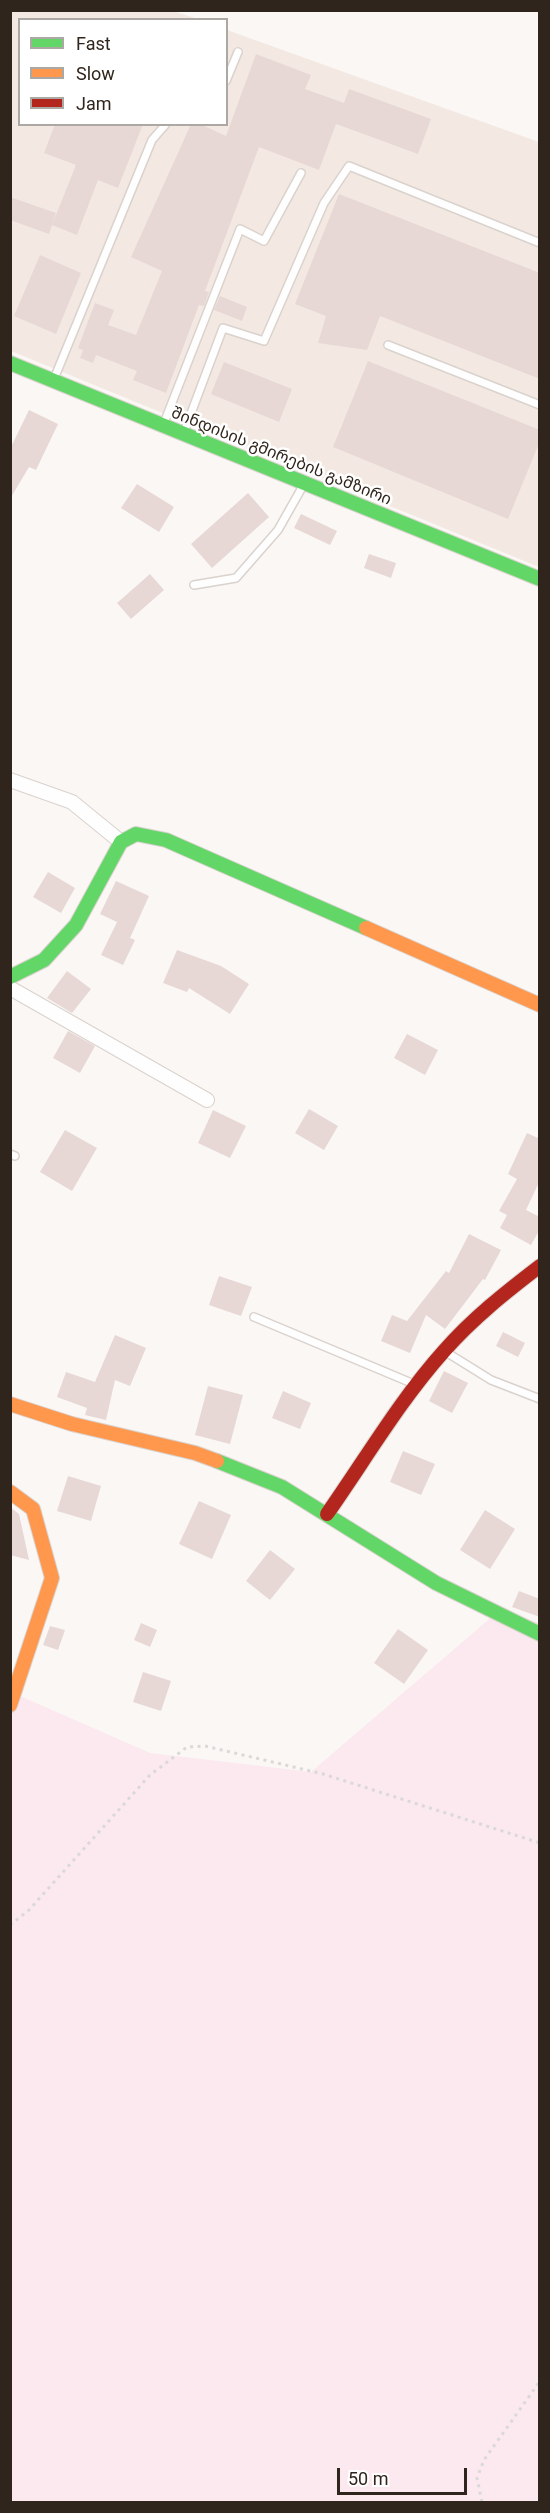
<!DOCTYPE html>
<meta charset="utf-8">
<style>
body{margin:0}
#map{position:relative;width:550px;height:2513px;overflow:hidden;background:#faf7f5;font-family:Roboto,sans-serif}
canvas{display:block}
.frame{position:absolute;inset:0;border:12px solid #30251c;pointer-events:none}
.legend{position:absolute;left:18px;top:18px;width:210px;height:108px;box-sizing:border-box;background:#fff;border:2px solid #aca8a4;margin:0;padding:8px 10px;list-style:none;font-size:18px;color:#30251c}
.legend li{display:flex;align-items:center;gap:12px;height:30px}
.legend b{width:30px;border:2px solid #aca8a4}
.scale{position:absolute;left:337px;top:2468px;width:130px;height:27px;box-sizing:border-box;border:3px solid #30251c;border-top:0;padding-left:8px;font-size:18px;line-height:21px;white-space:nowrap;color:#30251c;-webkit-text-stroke:4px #fff;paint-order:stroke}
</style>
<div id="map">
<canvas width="550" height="2513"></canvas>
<div class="frame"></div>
<ul class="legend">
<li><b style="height:8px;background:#63d668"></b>Fast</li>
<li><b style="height:8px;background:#ff974d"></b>Slow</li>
<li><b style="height:8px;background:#b3261e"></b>Jam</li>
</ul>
<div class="scale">50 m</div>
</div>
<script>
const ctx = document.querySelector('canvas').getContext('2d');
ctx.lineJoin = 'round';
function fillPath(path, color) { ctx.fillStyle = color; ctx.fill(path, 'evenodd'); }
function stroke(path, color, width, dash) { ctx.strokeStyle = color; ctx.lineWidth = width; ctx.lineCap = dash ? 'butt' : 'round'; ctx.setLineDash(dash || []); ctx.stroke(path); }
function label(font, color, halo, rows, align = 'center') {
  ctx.font = font + ' Roboto,"Noto Sans Georgian",sans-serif'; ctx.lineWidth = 5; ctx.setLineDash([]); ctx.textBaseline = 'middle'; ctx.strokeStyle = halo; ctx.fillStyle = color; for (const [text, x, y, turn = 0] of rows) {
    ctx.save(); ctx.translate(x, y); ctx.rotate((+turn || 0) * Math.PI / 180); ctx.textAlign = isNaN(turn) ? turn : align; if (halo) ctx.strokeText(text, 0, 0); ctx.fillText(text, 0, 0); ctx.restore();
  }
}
const built = new Path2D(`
 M10 11H173L198 19 20 20V124H226L227 30 539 142V567L11 351Z`);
const green = new Path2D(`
 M501 1609 539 1623V2502H11V1692L150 1753 311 1772Z`);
const building = new Path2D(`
 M256 54 311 75 305 89 344 103 349 89 431 119 418 154 336 124 319 170 259 147 205 291 209 292 204 306 199 305 166 393 133 380 137 371 96 355 93 363 80 358 83 350 78 348 95 303 114 310 108 325 136 335 162 271 131 257 191 124H200L226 136Z
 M55 124H143L118 188 98 180 77 235 52 225 76 165 44 153Z
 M339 194 540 273V379L380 316 367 350 318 343 326 316 295 304Z
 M10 197 56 213 49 234 10 220Z
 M40 255 81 273 56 334 14 316Z
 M220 296 247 307 242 321 214 310Z
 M368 361 540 430V441L508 519 333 447Z
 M224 362 292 389 279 422 211 394Z
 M29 410 58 424 36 470 29 467 10 499V449Z
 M137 484 174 507 159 532 121 508Z
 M248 493 269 517 212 568 191 544Z
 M301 514 337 531 330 545 294 528Z
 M369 554 396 563 391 578 364 568Z
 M150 574 164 590 131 619 117 603Z
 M48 872 75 888 61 913 33 897Z
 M116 881 149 896 130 938 135 940 123 965 101 955 117 922 100 914Z
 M177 950 221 966 249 984 230 1014 189 988 187 992 163 983Z
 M67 971 91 989 72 1013 47 998Z
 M68 1031 95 1046 80 1073 53 1058Z
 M407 1034 438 1050 425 1075 394 1058Z
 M309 1109 338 1126 324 1150 295 1133Z
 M213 1110 246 1126 230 1158 198 1143Z
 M65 1130 97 1148 72 1191 40 1172Z
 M527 1133 540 1139V1180L526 1210 540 1217V1229L531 1245 500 1228 507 1215 499 1211 517 1179 508 1174Z
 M469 1234 501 1250 485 1280 483 1279 445 1329 426 1315 410 1353 381 1341 392 1315 407 1321 446 1271 449 1273Z
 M219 1276 252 1287 241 1316 209 1305Z
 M503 1332 525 1343 518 1357 496 1346Z
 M115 1335 146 1348 130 1386 115 1380 106 1420 85 1415 87 1408 57 1397 66 1372 95 1382Z
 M444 1371 468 1383 452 1413 429 1401Z
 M208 1386 243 1395 230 1444 195 1435Z
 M283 1391 311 1403 300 1429 272 1418Z
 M403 1451 435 1464 421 1495 390 1482Z
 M68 1476 101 1486 91 1521 57 1511Z
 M199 1501 231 1515 212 1559 179 1544Z
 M10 1507 19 1514 29 1560 10 1555Z
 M485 1510 515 1529 490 1569 460 1550Z
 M270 1550 295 1569 270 1600 246 1581Z
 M519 1591 540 1599V1617L512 1607Z
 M141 1623 157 1630 150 1647 134 1640Z
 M50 1626 65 1630 58 1650 43 1645Z
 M398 1629 428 1650 404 1684 374 1663Z
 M143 1672 171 1681 161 1711 133 1702Z`);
const path = new Path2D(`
 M10 1925 29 1910 150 1775 187 1747 205 1746 323 1774 540 1843
 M482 2502 477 2478 484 2460 540 2381`);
const lane = new Path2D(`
 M226 81 238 52
 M388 345 540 405
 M54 379 152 140 166 124
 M164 423 240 229 264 241 301 173
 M184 432 223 328 264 341 324 203 349 166 540 243
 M194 585 236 578 278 530 304 484
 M10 1154 15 1156
 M254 1317 414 1384
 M446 1352 491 1380 540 1399`);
const street = new Path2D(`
 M10 780 72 802 121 842
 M10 988 207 1100`);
const fast = new Path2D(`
 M10 363 540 579
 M10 977 44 960 76 925 121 842 136 834 166 840 366 928
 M217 1461 282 1487 436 1583 540 1634`);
const slow = new Path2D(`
 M366 928 540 1005
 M10 1404 72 1424 195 1453 217 1461
 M10 1492 33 1509 52 1578 10 1705`);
const jam = new Path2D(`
 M327 1514C365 1460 400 1400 444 1351 473 1318 506 1292 540 1266`);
const streetNames = [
 ["შინდისის გმირების გამზირი",281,457,22]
];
fillPath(built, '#f3e9e2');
fillPath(green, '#fbe9ef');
fillPath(building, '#e7d8d6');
stroke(lane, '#dad2cd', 10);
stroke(street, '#dad2cd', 16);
stroke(fast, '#dad2cd', 16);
stroke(slow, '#dad2cd', 16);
stroke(jam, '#dad2cd', 16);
stroke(path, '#dbd9d8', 3, [3, 4.5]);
stroke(lane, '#fefefe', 7);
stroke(street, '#fefefe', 14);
stroke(fast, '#63d668', 14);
stroke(slow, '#ff974d', 14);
stroke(jam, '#b3261e', 14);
label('16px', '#30251c', '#fff', streetNames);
</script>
